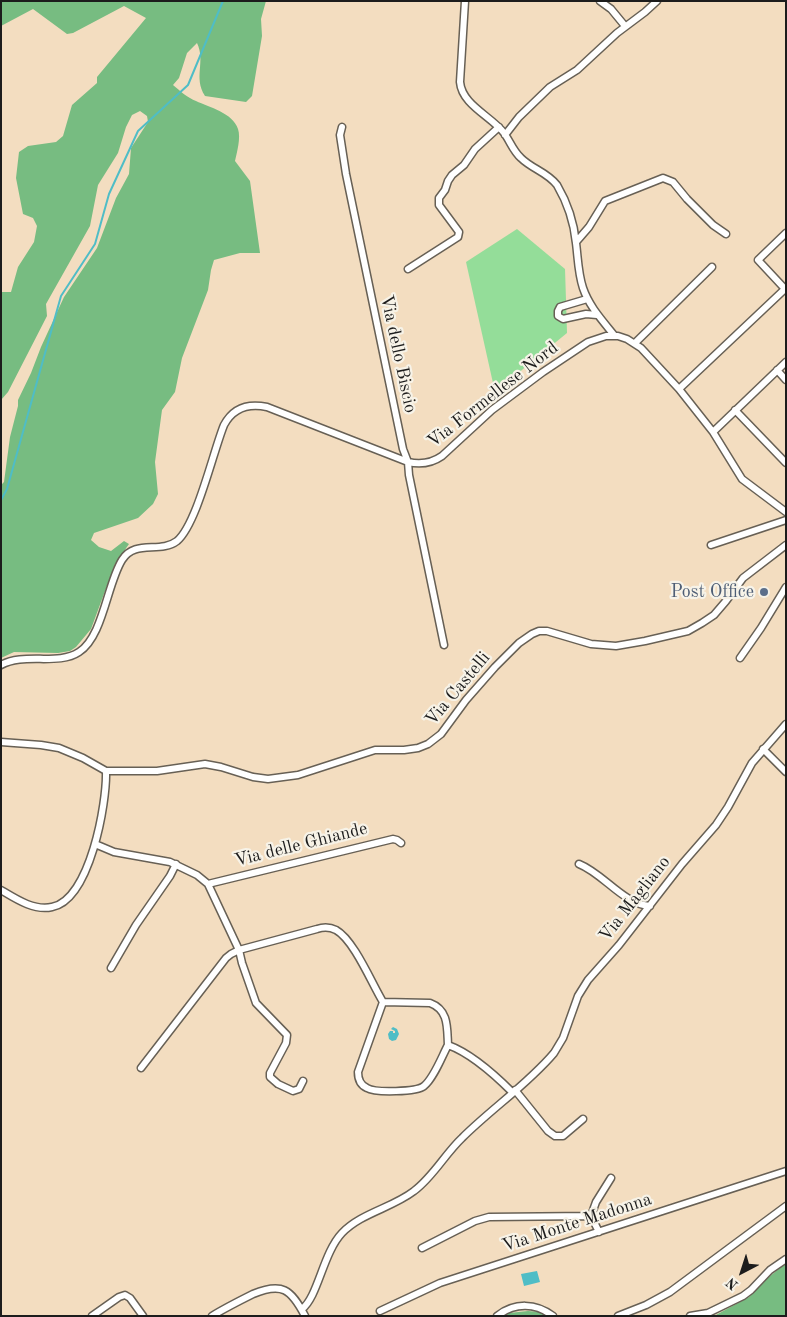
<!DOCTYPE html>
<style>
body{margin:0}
#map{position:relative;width:787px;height:1317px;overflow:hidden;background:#f3ddc0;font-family:"Old Standard TT",serif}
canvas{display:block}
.frame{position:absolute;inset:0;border:2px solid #1c1c1c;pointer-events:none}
.north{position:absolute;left:717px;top:1247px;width:50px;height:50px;-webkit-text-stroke:4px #f7f3e8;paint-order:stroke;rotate:220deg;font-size:14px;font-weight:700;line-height:20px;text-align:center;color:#1c1c1c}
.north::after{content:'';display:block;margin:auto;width:18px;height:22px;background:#1c1c1c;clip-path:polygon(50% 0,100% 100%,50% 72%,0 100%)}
</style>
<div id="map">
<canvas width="787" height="1317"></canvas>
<div class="frame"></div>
<div class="north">N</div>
</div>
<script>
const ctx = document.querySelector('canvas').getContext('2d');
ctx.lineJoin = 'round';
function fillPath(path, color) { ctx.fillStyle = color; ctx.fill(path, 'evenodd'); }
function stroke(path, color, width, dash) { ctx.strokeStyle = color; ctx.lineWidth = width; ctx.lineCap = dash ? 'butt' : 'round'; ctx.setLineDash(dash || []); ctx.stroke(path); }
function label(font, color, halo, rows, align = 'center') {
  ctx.font = font + ' "Old Standard TT",serif'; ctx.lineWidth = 4.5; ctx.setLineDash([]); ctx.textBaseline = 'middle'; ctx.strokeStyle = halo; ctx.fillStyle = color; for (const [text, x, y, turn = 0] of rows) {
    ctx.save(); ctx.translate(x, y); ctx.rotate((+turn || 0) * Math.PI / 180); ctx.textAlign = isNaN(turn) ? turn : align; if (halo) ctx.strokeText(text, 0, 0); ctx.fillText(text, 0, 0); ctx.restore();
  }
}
const green = new Path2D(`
 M517 229 565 269 567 333 495 392 466 262Z`);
const forest = new Path2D(`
 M1 1H266L261 19 262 36 252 96 246 102 205 96C193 77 206 62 197 43L187 53 179 78 173 85C180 91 188 98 196 101 209 107 233 113 238 129 241 138 237 152 235 161L250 181 260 253H240L214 260 211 270 208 290 182 358 175 392 162 410 155 462 158 494 153 504 138 518 94 533 91 540 99 547 111 551 124 541 129 544 115 564 91 629 76 647 70 651 58 653 14 652 1 658V485L4 482 10 437 18 406V400L31 373 41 347 64 297 97 248 116 198 129 174 131 148 148 122 147 116 140 111 132 115 126 127 118 153 98 185 90 226 46 304 47 316 8 392 1 400V292H11L18 267 34 242 37 226 33 218 23 214 16 178 19 152 28 146 56 142 63 136 72 105 97 83V77L146 18 124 6 73 33 67 34 33 9 1 26Z
 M786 1263V1316H714L749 1297 764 1281Z
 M528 1311 539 1312 547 1316H505L509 1313Z`);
const water = new Path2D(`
 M393 1027 397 1029 399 1034 396 1040 392 1041 389 1039 388 1034 390 1031H393V1033H395V1031L391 1029Z
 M537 1271 540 1282 524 1286 521 1274Z`);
const stream = new Path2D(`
 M1 500 7 489 61 296 95 244 109 194 138 131 188 85 223 1`);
const minor = new Path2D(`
 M465 1 460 82C462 105 491 116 504 133 510 141 513 151 521 158 532 169 547 172 557 185 567 202 574 223 576 243 578 258 578 273 583 288 589 306 602 320 614 335
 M600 1 611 9 625 26
 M342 127 340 135 346 174 403 449 408 462 409 475 444 645
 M505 135 519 117 550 87 577 70 617 33 645 12 657 1
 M576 242 589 227 605 201 663 178 673 182 687 199 713 225 726 234
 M408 269 458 237 459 232 439 205V198L445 190 448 181 452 175 464 165 475 149 499 127
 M785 289 758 260 786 233
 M587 299 560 307 558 311V316L563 319 586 314 597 315
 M635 343 712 267
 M777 370 786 380
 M679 389 786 288
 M735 410 786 463
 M713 432 786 362
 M711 545 786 520
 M740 658 761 628 786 587
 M1 665C24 652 58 666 79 652 103 637 107 584 122 560 135 539 160 554 177 541 197 524 213 452 224 425 233 408 248 403 267 407L408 462C421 465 432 463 442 456L492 410 543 372 588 342 606 336H618L627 339 641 348 679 389 713 432 742 479 786 512
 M1 742 41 745 59 748 83 758 106 771H157L205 764 221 767 253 777 268 779 298 775 375 750H404L418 748 428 744 441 734 466 700 495 667 519 643 532 634 539 631H547L591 644 616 646 645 641 688 631 702 623 714 615 726 601 743 578 786 545
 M763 749 786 772
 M95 844 114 852 170 862 197 875 208 884 239 950 317 929C323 927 330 927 336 930 354 940 372 984 383 1002L430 1003C449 1010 447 1028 448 1045 470 1053 496 1076 512 1092
 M579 864C604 874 623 904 650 906
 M208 884 393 839 397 840 401 843
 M1 890C16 899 34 911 52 907 90 900 107 803 106 771
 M111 968 136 925 170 876 176 864
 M383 1002 358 1072C358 1079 360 1085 367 1088 375 1093 417 1092 424 1086 434 1078 442 1056 448 1045
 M141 1068 226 958 231 954 239 950 242 963 256 1003 287 1035 286 1043 270 1073V1077L278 1084 293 1091 299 1089 303 1081
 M515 1090 548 1131 555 1136H563L583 1119
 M599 1232 591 1216 596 1202 611 1178
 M422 1248 475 1221 489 1217 591 1216
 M302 1309C318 1297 323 1253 342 1233 361 1213 392 1208 414 1191 433 1177 445 1154 462 1138 491 1109 528 1084 554 1053L563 1038 578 996 588 980 619 945 682 864 716 825 728 807 752 763 786 724
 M380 1311 440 1283 786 1171
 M92 1316 119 1297 125 1295 130 1298 143 1316
 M212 1316C225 1308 239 1301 253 1294 282 1282 291 1289 305 1316
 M497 1316C515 1302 536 1303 553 1316
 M618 1316 646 1305 670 1292 786 1206
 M690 1316 708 1313 743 1296 751 1290 770 1270 786 1259`);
const markers = [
 [764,592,5,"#5c6f8a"]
];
const streetNames = [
 ["Via dello Biscio",398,354,78],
 ["Via Formellese Nord",493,395,-38],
 ["Via Castelli",458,689,-50],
 ["Via delle Ghiande",301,845,-14],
 ["Via Magliano",635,899,-52],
 ["Via Monte Madonna",577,1223,-18]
];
const serviceNames = [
 ["Post Office",754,592]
];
fillPath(green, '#94dd99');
fillPath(forest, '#77bc81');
fillPath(water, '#4fbdc6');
stroke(stream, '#4fbdc6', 2);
stroke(minor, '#676055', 9);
stroke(minor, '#fff', 6);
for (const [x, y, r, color] of markers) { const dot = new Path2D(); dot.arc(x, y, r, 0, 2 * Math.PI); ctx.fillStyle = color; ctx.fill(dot); stroke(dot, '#f7f3e8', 2); }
label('18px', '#1c1c1c', '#f7f3e8', streetNames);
label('18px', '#4e5e75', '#f7f3e8', serviceNames, 'right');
</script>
